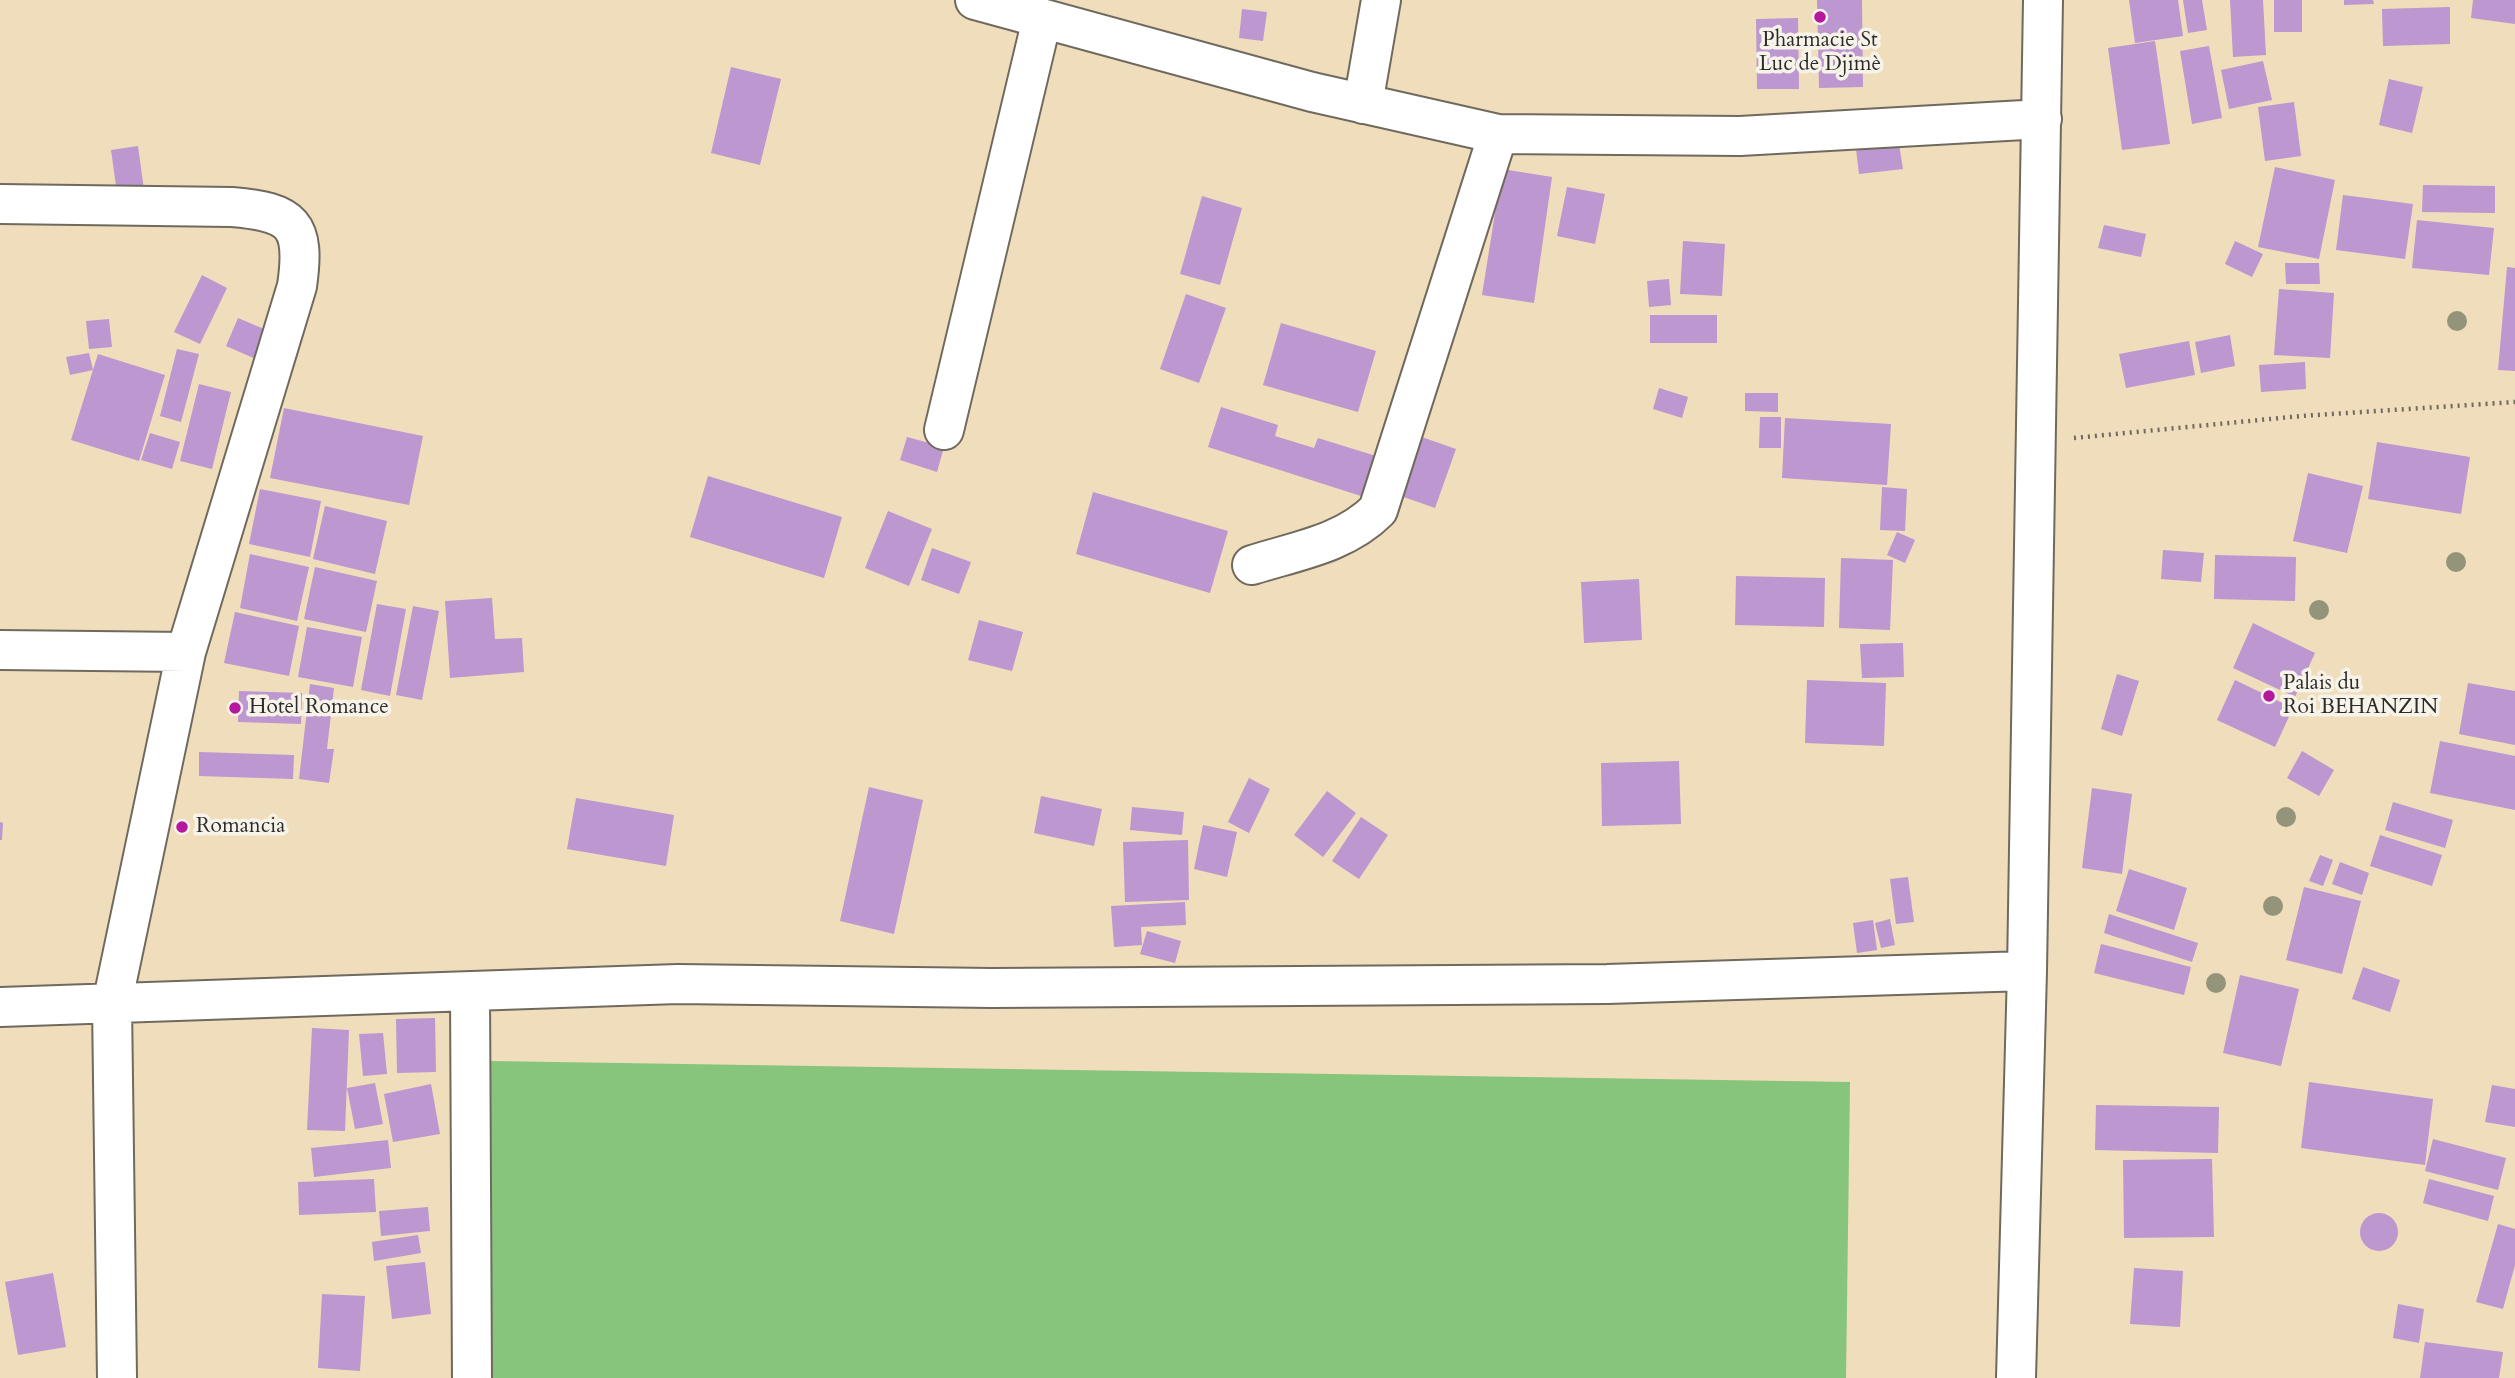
<!DOCTYPE html>
<meta charset="utf-8">
<style>
body{margin:0}
canvas{display:block;background:#efddbc}
</style>
<canvas width="2515" height="1378"></canvas>
<script>
const ctx = document.querySelector('canvas').getContext('2d');
ctx.lineJoin = 'round';
function fillPath(path, color) { ctx.fillStyle = color; ctx.fill(path, 'evenodd'); }
function stroke(path, color, width, dash) { ctx.strokeStyle = color; ctx.lineWidth = width; ctx.lineCap = dash ? 'butt' : 'round'; ctx.setLineDash(dash || []); ctx.stroke(path); }
function label(font, color, halo, rows, align = 'center') {
  ctx.font = font + ' Cardo,serif'; ctx.lineWidth = 7; ctx.setLineDash([]); ctx.textBaseline = 'middle'; ctx.strokeStyle = halo; ctx.fillStyle = color; for (const [text, x, y, turn = 0] of rows) {
    ctx.save(); ctx.translate(x, y); ctx.rotate((+turn || 0) * Math.PI / 180); ctx.textAlign = isNaN(turn) ? turn : align; if (halo) ctx.strokeText(text, 0, 0); ctx.fillText(text, 0, 0); ctx.restore();
  }
}
const green = new Path2D(`
 M490 1061 1850 1082 1846 1378H486Z`);
const building = new Path2D(`
 M1817 0H1862L1863 87 1819 88Z
 M2129 0H2178L2183 36 2135 43Z
 M2183 0H2202L2207 30 2188 33Z
 M2230 0H2263L2266 55 2233 57Z
 M2274 0H2302V32H2274Z
 M2344 0H2373L2374 4 2344 5Z
 M2473 0H2515V24L2471 18Z
 M2450 7V44L2383 46 2382 9Z
 M1242 9 1267 12 1263 41 1239 38Z
 M1798 18 1799 89H1757L1756 19Z
 M2155 41 2170 144 2122 150 2108 48Z
 M2209 46 2222 118 2192 124 2180 51Z
 M2263 61 2272 100 2229 109 2221 70Z
 M731 67 781 79 760 165 711 153Z
 M2389 79 2423 87 2412 133 2379 125Z
 M2294 102 2301 156 2265 161 2258 107Z
 M1899 144 1903 169 1859 174 1856 149Z
 M138 146 144 190 117 193 111 150Z
 M2275 167 2335 180 2319 259 2258 247Z
 M1502 169 1552 177 1534 303 1482 295Z
 M2423 185 2495 186V213L2422 212Z
 M1567 187 1605 194 1595 244 1557 236Z
 M2343 195 2413 204 2405 259 2336 250Z
 M1202 196 1242 208 1220 285 1180 274Z
 M2417 220 2494 228 2489 275 2412 268Z
 M2104 225 2146 234 2141 257 2098 248Z
 M1683 241 1725 244 1722 296 1680 294Z
 M2235 241 2263 254 2252 277 2225 264Z
 M2285 263H2319L2320 284H2286Z
 M2507 267 2515 268V371L2498 370Z
 M202 275 227 288 200 344 174 332Z
 M1669 279 1671 305 1649 307 1647 281Z
 M2279 289 2334 293 2330 358 2274 355Z
 M1186 294 1226 308 1199 383 1160 369Z
 M1650 315H1717V343H1650Z
 M238 318 271 332 258 360 226 346Z
 M109 319 112 347 89 349 86 321Z
 M1281 323 1376 351 1358 412 1263 385Z
 M2230 335 2235 366 2201 373 2195 342Z
 M2189 341 2195 375 2126 388 2119 354Z
 M177 349 199 354 181 422 160 416Z
 M89 353 93 370 70 375 66 357Z
 M98 354 165 375 139 461 71 440Z
 M2305 362 2306 389 2261 392 2259 365Z
 M199 384 231 392 212 469 180 461Z
 M1659 388 1688 397 1682 418 1653 409Z
 M1745 393H1778V412L1745 411Z
 M1221 407 1278 425 1275 436 1314 448 1318 438 1376 456 1364 497 1208 447Z
 M284 408 423 436 409 505 270 478Z
 M1760 417H1781V448H1759Z
 M1785 418 1891 424 1887 485 1782 478Z
 M150 433 180 442 172 469 141 460Z
 M1419 436 1456 449 1435 508 1398 495Z
 M907 437 944 447 937 472 900 460Z
 M2377 442 2470 457 2461 514 2368 499Z
 M2308 473 2363 486 2347 553 2293 541Z
 M708 476 842 517 824 578 690 537Z
 M1882 487 1907 489 1905 531 1880 530Z
 M260 489 321 501 310 557 249 544Z
 M1093 492 1228 531 1210 593 1076 554Z
 M325 506 387 521 375 574 313 559Z
 M888 511 932 529 909 586 865 568Z
 M1897 532 1915 540 1905 563 1887 555Z
 M932 548 971 562 959 594 921 580Z
 M2163 550 2204 553 2201 582 2161 579Z
 M250 554 309 567 297 621 240 608Z
 M2215 555 2296 557 2295 601 2214 599Z
 M1841 558 1893 560 1890 630 1839 628Z
 M315 567 377 581 366 632 304 619Z
 M1736 576 1825 578 1824 627 1735 625Z
 M1639 579 1642 640 1584 643 1581 582Z
 M492 598 495 639 522 638 524 672 450 678 445 601Z
 M377 604 406 609 390 696 361 690Z
 M413 606 439 611 422 700 396 695Z
 M235 612 299 626 289 676 224 663Z
 M979 620 1023 632 1012 671 968 660Z
 M2253 623 2315 653 2295 697 2233 668Z
 M307 627 362 637 353 687 298 677Z
 M1903 643 1904 677 1862 678 1860 644Z
 M2117 674 2139 681 2122 736 2101 729Z
 M1807 680 1886 683 1884 746 1805 743Z
 M2235 680 2293 708 2275 747 2217 720Z
 M2468 683 2515 691V745L2459 734Z
 M310 684 334 688 327 749H334L329 783 299 779Z
 M239 691 302 693 301 724 238 722Z
 M2440 741 2515 756V810L2430 793Z
 M2302 751 2334 770 2319 796 2287 778Z
 M199 752 294 755 293 779 199 776Z
 M1679 761 1681 824 1602 826 1601 763Z
 M1249 778 1270 789 1249 833 1228 822Z
 M869 787 923 800 894 934 840 921Z
 M2092 788 2132 794 2122 874 2082 868Z
 M1327 791 1356 813 1323 857 1294 835Z
 M1041 796 1102 809 1094 846 1034 833Z
 M576 798 674 815 666 866 567 849Z
 M2393 802 2453 820 2445 848 2385 830Z
 M1132 807 1184 812 1182 835 1130 830Z
 M1361 817 1388 835 1359 879 1332 861Z
 M0 822 3 823 2 840H0Z
 M1203 825 1237 832 1227 877 1194 869Z
 M2380 835 2442 855 2432 886 2370 866Z
 M1188 840 1189 900 1125 902 1123 842Z
 M2320 855 2333 860 2323 886 2309 881Z
 M2340 862 2369 873 2362 895 2332 884Z
 M2129 869 2187 888 2174 930 2116 911Z
 M1908 877 1914 922 1896 924 1890 879Z
 M2304 887 2361 901 2342 974 2286 960Z
 M1185 902 1186 925 1141 927 1142 945 1114 947 1111 906Z
 M2109 914 2198 943 2192 962 2104 933Z
 M1890 919 1895 945 1881 948 1875 923Z
 M1873 920 1877 950 1857 953 1853 923Z
 M1147 931 1181 941 1175 963 1140 954Z
 M2101 944 2191 967 2184 995 2094 973Z
 M2363 967 2400 980 2390 1012 2352 999Z
 M2240 975 2299 989 2281 1066 2223 1053Z
 M435 1018 436 1072 397 1073 396 1019Z
 M312 1028 349 1030 345 1131 307 1130Z
 M383 1033 387 1074 363 1076 359 1034Z
 M2309 1082 2433 1099 2425 1165 2301 1148Z
 M375 1083 383 1124 355 1129 347 1088Z
 M431 1084 440 1134 393 1142 384 1094Z
 M2492 1085 2515 1089V1127L2485 1122Z
 M2096 1105 2219 1107 2218 1153 2095 1150Z
 M2433 1139 2506 1158 2498 1190 2425 1171Z
 M388 1140 391 1168 314 1177 311 1148Z
 M2212 1159 2214 1237 2124 1238 2123 1160Z
 M374 1179 376 1212 299 1215 298 1182Z
 M2429 1179 2494 1196 2488 1221 2423 1203Z
 M428 1207 430 1231 381 1236 379 1211Z
 M2360 1232a19 19 0 1 1 38 0a19 19 0 1 1-38 0Z
 M2498 1224 2515 1229V1265L2503 1309 2476 1302Z
 M418 1235 421 1253 374 1261 372 1242Z
 M425 1262 431 1314 392 1319 386 1266Z
 M2134 1268 2183 1271 2180 1327 2130 1324Z
 M53 1273 66 1347 18 1355 5 1282Z
 M322 1294 365 1296 360 1371 318 1368Z
 M2398 1304 2424 1309 2419 1343 2393 1338Z
 M2425 1342 2503 1352 2499 1378H2420Z`);
const path = new Path2D(`
 M2074 438 2301 416 2515 402`);
const minor = new Path2D(`
 M975 0 1312 92 1498 134 1740 136 2042 119
 M1363 104 1381 0
 M0 204 232 207C293 212 306 224 297 286L186 652 112 1004 117 1378
 M944 430 1042 19
 M1252 565C1296 551 1344 544 1378 510L1498 134
 M0 650 186 652
 M470 993 472 1378
 M0 1007 678 984 992 988 1607 984 2027 971
 M2016 1378 2027 971 2043 0`);
const trees = [
 [2457,321],
 [2456,562],
 [2319,610],
 [2286,817],
 [2273,906],
 [2216,983]
];
const markers = [
 [1820,17,7,"#b5179e"],
 [2269,696,7,"#b5179e"],
 [235,708,7,"#b5179e"],
 [182,827,7,"#b5179e"]
];
const poiNames = [
 ["Pharmacie St",1820,41,"center"],
 ["Luc de Djimè",1820,65,"center"],
 ["Palais du",2283,684],
 ["Roi BEHANZIN",2283,708],
 ["Hotel Romance",249,708],
 ["Romancia",196,827]
];
fillPath(green, '#87c57c');
fillPath(building, '#bc97d0');
stroke(minor, '#70695e', 42);
stroke(path, '#70695e', 4.5, [2, 5]);
stroke(minor, '#fff', 38);
ctx.fillStyle = '#939479';
for (const [x, y] of trees) { ctx.beginPath(); ctx.arc(x, y, 10, 0, 2 * Math.PI); ctx.fill(); }
for (const [x, y, r, color] of markers) { const dot = new Path2D(); dot.arc(x, y, r, 0, 2 * Math.PI); ctx.fillStyle = color; ctx.fill(dot); stroke(dot, '#f7f3e8', 2.5); }
label('21px', '#2b2b2b', '#f7f3e8', poiNames, 'left');
</script>
